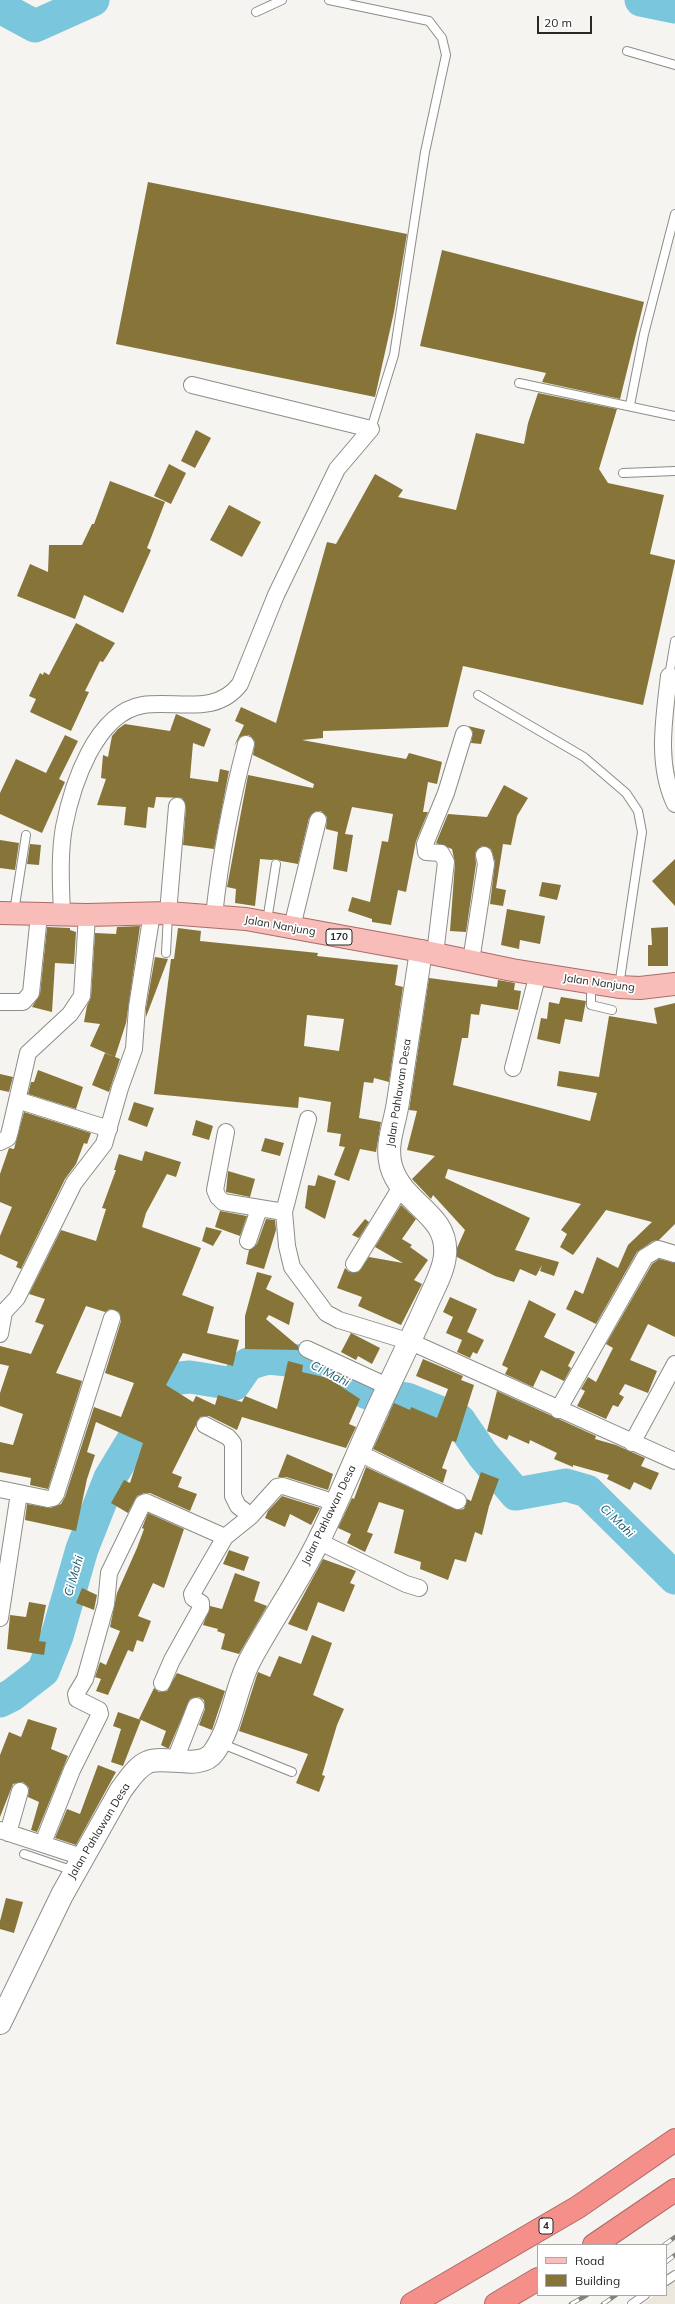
<!DOCTYPE html>
<style>
body{margin:0}
#map{position:relative;width:675px;height:2304px;overflow:hidden;background:#f5f4f0;font-family:Mulish,sans-serif}
canvas{display:block}
.legend{position:absolute;left:537px;top:2244px;width:130px;height:52px;box-sizing:border-box;background:#fff;border:1px solid #a9a9a8;margin:0;padding:5px 7px;list-style:none;font-size:12px;color:#282826}
.legend li{display:flex;align-items:center;gap:8px;height:20px}
.legend b{width:20px;border:1px solid #a9a9a8}
.scale{position:absolute;left:537px;top:16px;width:55px;height:18px;box-sizing:border-box;border:2px solid #282826;border-top:0;padding-left:5px;font-size:12px;line-height:14px;white-space:nowrap;color:#282826;-webkit-text-stroke:3px #fff;paint-order:stroke}
</style>
<div id="map">
<canvas width="675" height="2304"></canvas>
<ul class="legend">
<li><b style="height:5px;background:#f8bcb9"></b>Road</li>
<li><b style="height:11px;background:#867439"></b>Building</li>
</ul>
<div class="scale">20 m</div>
</div>
<script>
const ctx = document.querySelector('canvas').getContext('2d');
ctx.lineJoin = 'round';
function fillPath(path, color) { ctx.fillStyle = color; ctx.fill(path, 'evenodd'); }
function stroke(path, color, width, dash) { ctx.strokeStyle = color; ctx.lineWidth = width; ctx.lineCap = dash ? 'butt' : 'round'; ctx.setLineDash(dash || []); ctx.stroke(path); }
function label(font, color, halo, rows, align = 'center') {
  ctx.font = font + ' Mulish,sans-serif'; ctx.lineWidth = 3.5; ctx.setLineDash([]); ctx.textBaseline = 'middle'; ctx.strokeStyle = halo; ctx.fillStyle = color; for (const [text, x, y, turn = 0] of rows) {
    ctx.save(); ctx.translate(x, y); ctx.rotate((+turn || 0) * Math.PI / 180); ctx.textAlign = isNaN(turn) ? turn : align; if (halo) ctx.strokeText(text, 0, 0); ctx.fillText(text, 0, 0); ctx.restore();
  }
}
const built = new Path2D(`
 M675 2280V2304H643L655 2295H666V2287Z`);
const river = new Path2D(`
 M641 0 675 7
 M0 7 35 26 93 0
 M0 1701 12 1695 43 1671 57 1636 82 1549 110 1478 145 1420 157 1392 170 1379 190 1377 234 1384 248 1364 268 1358 308 1362 367 1393 407 1399 459 1420 483 1455 516 1494 566 1485 587 1491 675 1578`);
const building = new Path2D(`
 M148 182 407 234 394 312 375 397 116 344Z
 M442 250 644 302 620 399 542 382 546 373 420 346Z
 M538 393 617 409 599 469 608 483 664 495 650 554 675 560V562L643 705 463 666 448 727 323 731V738L302 740 406 759 409 753 442 762 437 784 428 782 423 812H428L416 841 406 892 398 890 391 925 372 922V919L348 911 352 897 370 902 382 841 388 842 393 814 352 807 345 834 353 835 347 872 333 869 338 832 326 829 327 817 321 811H316L309 818 298 864 281 861 276 859 272 860 260 859 255 906 235 903 236 889 227 887 248 775 313 788 314 784 253 755 255 742 249 735 240 737 234 746 244 725 235 721 241 707 276 723 327 542 336 544 375 474 403 490 398 497 456 510 476 433 524 444 528 423Z
 M196 430 211 438 195 468 181 461Z
 M169 464 186 473 171 504 154 496Z
 M110 481 165 502 147 548 151 550 123 613 84 595 75 619 17 596 30 564 48 572 49 545H82L92 524H94Z
 M229 505 261 522 242 557 210 540Z
 M76 623 115 643 103 662 100 661 85 691 89 692 71 731 30 712 36 699 29 696 40 673 43 675 44 672 49 675Z
 M176 714 211 729 204 747 193 743 190 778 218 782 220 769 229 771 214 849 183 845 186 807 182 798 156 797 154 808 148 807 146 828 124 825 126 807 97 805 106 779 101 778 103 755 108 757 112 736 118 729 125 724 170 731Z
 M468 726 485 730 481 744 471 743 473 732Z
 M65 735 78 741 59 779 65 782 42 833 0 814V793L16 759 46 773Z
 M504 785 528 798 517 816 511 845 503 844 496 888 506 890 503 906 490 904 495 862 491 849 482 846 475 853 476 864 466 932 450 931 455 863 452 849 436 843 448 814 487 817Z
 M0 840 19 843 15 870 0 868Z
 M30 844 41 845 39 865 27 864Z
 M675 859V906L652 881Z
 M542 882 561 885 557 900 539 896Z
 M507 909 545 916 540 944 520 940 519 949 501 945Z
 M140 926 126 1023 115 1057 90 1046 100 1024 84 1022 87 1006 91 997 95 933 116 934 117 927Z
 M47 927 70 928V930L76 932 74 964 55 963 52 1012 32 1007 40 994Z
 M668 927V966H648V945H652L651 928Z
 M178 928 201 931 200 941 318 953 317 956 398 965 395 985 403 987 389 1082 374 1078 373 1083 364 1082 359 1118 381 1122 376 1152 360 1149 349 1181 334 1175 345 1147 339 1146 341 1134 327 1132 331 1102 299 1097 298 1108 154 1094 171 959H174ZM307 1015 344 1019 339 1051 304 1046Z
 M155 957 168 959 146 1017V1008Z
 M429 978 497 987 498 980 515 983 514 990 521 991 518 1010 481 1004 479 1015 471 1014 468 1038H462L453 1085 590 1121 597 1093 557 1086 559 1071 599 1077 609 1016 657 1024 654 1008 675 1003V1224L659 1240 653 1241 637 1252 596 1324 566 1309 575 1290 583 1294 597 1257 618 1268 628 1245 652 1222 606 1210 573 1255 560 1247 567 1234 561 1230 581 1204 448 1169 445 1178 530 1218 515 1250 559 1262 554 1276 540 1271 542 1265 536 1276 520 1269 514 1282 495 1276 457 1257V1248L465 1230 433 1195 431 1199 412 1179 435 1156 407 1150 417 1111 409 1110Z
 M561 997 586 1001 582 1022 565 1019 560 1044 537 1039 541 1018 547 1019 549 1002 559 1004Z
 M105 1053 120 1059 109 1092 92 1085Z
 M38 1070 83 1087 76 1109 28 1094 31 1082H34Z
 M0 1074 13 1077 9 1092 0 1090Z
 M134 1102 154 1108 147 1127 128 1120Z
 M24 1112 91 1133 87 1144 84 1143 76 1164 65 1179 21 1269 16 1267 18 1262 0 1254V1236L12 1207 0 1202V1174L9 1148 14 1149Z
 M196 1120 213 1126 209 1140 192 1135Z
 M265 1138 284 1143 280 1156 261 1151Z
 M145 1151 181 1162 176 1177 167 1174 146 1213 142 1227 201 1248 182 1295 214 1307 207 1333 239 1340 233 1366 183 1353 166 1385 193 1402 196 1396 215 1405 218 1395 242 1402 245 1396 277 1409 288 1361 303 1365 302 1372 328 1378 360 1399 349 1424 356 1427 346 1448 242 1417 237 1430 209 1416 200 1417 172 1473 182 1477 178 1487 197 1494 190 1511 150 1493H144L137 1496 128 1513 111 1503 124 1480 130 1483 143 1443 96 1422 87 1452 95 1455 87 1479 76 1531 25 1520 27 1504 50 1508 61 1504 65 1497 94 1407 121 1417 134 1383 105 1373 121 1321 119 1312 110 1309 105 1312 86 1306 56 1373 82 1381 48 1489 30 1485 31 1478 0 1472V1442L13 1445 23 1414 0 1406V1393L9 1366 0 1364V1346L31 1354 44 1325 35 1322 45 1299 29 1294 61 1230 96 1241 106 1209 102 1208 116 1170H114L119 1154 142 1161Z
 M228 1171 255 1179 250 1197 226 1192Z
 M318 1175 336 1181 325 1219 305 1208 308 1185 315 1186Z
 M401 1205 416 1219 402 1239 412 1245 410 1247 428 1260 414 1280 422 1284 401 1325 358 1306 362 1297 337 1288 345 1268 349 1272H358L369 1257 403 1263 375 1247Z
 M220 1211 247 1216 240 1236 215 1227Z
 M266 1219 275 1220 276 1230 264 1269 246 1264 249 1250 257 1244Z
 M365 1219 369 1222 359 1238 352 1235Z
 M206 1227 222 1231 213 1246 202 1241Z
 M659 1259 675 1263V1337L648 1324 630 1360 657 1371 648 1393 625 1384 619 1394 624 1397 618 1407 613 1405 606 1419 577 1406 585 1391 581 1389 588 1377 596 1382 613 1348 606 1344 652 1264Z
 M257 1272 272 1276 266 1289 294 1303 289 1325 269 1315 266 1319 298 1346V1350L245 1349V1316Z
 M450 1297 477 1309 467 1332 484 1340 477 1354 473 1352 470 1358 457 1352 462 1340 446 1333 453 1317 443 1312Z
 M529 1300 556 1314 544 1337 575 1352 568 1366 571 1368 564 1381 541 1370 533 1387 505 1374 508 1368 502 1365Z
 M351 1333 380 1348 372 1364 358 1356 356 1360 341 1352Z
 M423 1359 463 1376 461 1380 474 1385 456 1442 452 1441 442 1468 447 1470 443 1483 373 1449 394 1403 410 1410 411 1407 437 1418 448 1389 416 1376Z
 M497 1391 596 1436 595 1439 616 1445 645 1458 641 1466 659 1473 651 1490 634 1482 630 1490 607 1479 609 1475 573 1465V1467L554 1459 557 1453 530 1440 529 1444 509 1435 507 1440 487 1431Z
 M287 1454 333 1474 328 1490 286 1477H278Z
 M366 1467 458 1510 464 1509 467 1499 471 1501 481 1472 499 1479 489 1506 482 1535 475 1532 466 1562 455 1559 448 1580 420 1569 421 1562 394 1553 404 1510 379 1502 367 1532 373 1534 365 1552 347 1543 351 1534 338 1528 352 1498 354 1499Z
 M282 1496 320 1508 311 1525 290 1514 285 1527 265 1518 268 1511Z
 M148 1513 184 1529 164 1588 153 1583 138 1616 151 1621 143 1642 137 1640 133 1652 128 1650 108 1695 96 1691 101 1679 95 1677 100 1662 106 1665 120 1631 110 1627 117 1593 137 1548 144 1529 142 1528Z
 M229 1550 249 1557 244 1571 223 1564Z
 M323 1559 356 1571 350 1583 355 1585 344 1612 318 1602 307 1631 288 1624Z
 M235 1573 260 1582 254 1601 267 1606 239 1654 221 1649 225 1634 217 1631 218 1629 203 1625 210 1606 222 1609Z
 M82 1588 97 1595 94 1610 76 1603Z
 M29 1602 46 1605 39 1641 46 1642 44 1655 7 1649 10 1615 26 1617Z
 M312 1635 332 1643 313 1695 344 1709 337 1725 322 1775 325 1776 319 1792 296 1783 308 1754 239 1731 258 1672 270 1677 279 1656 301 1664Z
 M177 1673 225 1691 212 1730 199 1725 205 1709 204 1700 199 1697 190 1699 169 1748H167L161 1745 166 1731 139 1719 154 1688 159 1692 167 1691Z
 M118 1712 141 1720 123 1766 111 1762 121 1729 113 1726Z
 M28 1719 57 1728 51 1749 68 1756 37 1832 31 1830 39 1802 28 1797 29 1788 23 1782 13 1784 0 1817V1755L9 1732 21 1737Z
 M98 1765 116 1772 76 1845 55 1838 67 1809 80 1814Z
 M6 1898 23 1902 14 1933 0 1929V1921Z`);
const lane = new Path2D(`
 M329 0 429 21 442 38 446 55 425 152 394 355 371 429
 M256 12 282 0
 M627 51 675 65
 M519 383 675 416
 M630 405 644 334 675 214
 M623 473 675 471
 M669 676 675 641
 M478 695 584 757 626 793 638 811 642 832 619 986
 M14 912 26 835
 M267 921 276 864
 M166 953 168 914
 M591 984V1005L612 1010
 M220 1743 292 1772
 M24 1854 74 1871
 M666 2281 675 2275
 M632 2304 645 2295`);
const street = new Path2D(`
 M675 678 669 676C664 719 656 764 675 804
 M168 913 177 806
 M62 915C61 886 59 855 64 827 72 786 95 713 143 705 177 700 216 716 240 684L276 595 337 469 371 429 192 385
 M214 916C220 858 231 801 246 744
 M292 927 318 820
 M435 954 446 862 441 853 426 852 425 844 446 793 464 734
 M471 961 486 864 484 855
 M0 1002H23L31 993 39 915
 M513 1068 538 974
 M17 1100 109 1129
 M308 1119 284 1212 287 1246 292 1267 326 1313 339 1320 411 1342 675 1461
 M226 1132 215 1190 218 1197 223 1202 284 1212
 M0 1142 8 1138 10 1131 28 1053 70 1014 82 996 87 915
 M248 1241 259 1209
 M354 1264 401 1187
 M0 1312H4L17 1298 74 1183 104 1144 120 1088 134 1049 137 1007 152 913
 M0 1334 4 1312
 M307 1349 389 1387
 M558 1410 645 1257 658 1249 675 1254
 M205 1425 228 1437 233 1443V1496L238 1506 251 1516
 M632 1443 675 1364
 M359 1453 458 1501
 M0 1489 48 1499 53 1498 56 1494 112 1318
 M318 1541 406 1584 419 1588
 M0 1618 19 1493
 M162 1683 172 1660 201 1608V1603L193 1598 192 1594 225 1537 251 1516 277 1487 283 1486 336 1503
 M175 1760 196 1706
 M0 1830 82 1857
 M8 1833 20 1791
 M43 1843 72 1770 100 1714 99 1710 77 1699 76 1694 85 1679 106 1604 109 1573 143 1503 146 1502 225 1537`);
const secondary = new Path2D(`
 M0 2023 62 1895 121 1790C129 1780 136 1767 148 1762 167 1755 201 1771 214 1752 233 1725 235 1688 250 1660 272 1619 299 1581 319 1540 341 1495 359 1449 380 1404 397 1368 414 1333 430 1297 436 1284 444 1269 445 1255 449 1213 402 1205 391 1166 385 1144 395 1124 398 1102 406 1052 413 1001 421 951`);
const primary = new Path2D(`
 M0 913 87 915 168 913 246 919 421 951 512 970 619 987 640 988 675 984`);
const highway = new Path2D(`
 M594 2245 675 2190
 M412 2304 578 2207 675 2140
 M496 2304 538 2279`);
const rail = new Path2D(`
 M664 2245 675 2237
 M666 2262 675 2255
 M571 2304 587 2295
 M603 2304 616 2295`);
const shields = [
 [339,937,26],
 [546,2226,14]
];
const shieldNames = [
 ["170",339,937],
 ["4",546,2226]
];
const streetNames = [
 ["Jalan Nanjung",280,926,10],
 ["Jalan Nanjung",599,983,8],
 ["Jalan Pahlawan Desa",399,1093,-81],
 ["Jalan Pahlawan Desa",329,1515,-64],
 ["Jalan Pahlawan Desa",99,1831,-59]
];
const waterNames = [
 ["Ci Mahi",330,1374,27],
 ["Ci Mahi",617,1521,44],
 ["Ci Mahi",74,1576,-74]
];
fillPath(built, '#ebe7dc');
stroke(river, '#7ac6dc', 33);
fillPath(building, '#867439');
stroke(lane, '#8d8c88', 10);
stroke(street, '#8d8c88', 18);
stroke(secondary, '#8d8c88', 24);
stroke(primary, '#ad6b67', 24);
stroke(highway, '#ad6b67', 24);
stroke(lane, '#fff', 8);
stroke(street, '#fff', 16);
stroke(secondary, '#fff', 22);
stroke(primary, '#f8bcb9', 22);
stroke(highway, '#f48f8a', 22);
stroke(rail, '#83827f', 4.5);
stroke(rail, '#fff', 3, [9]);
for (const [x, y, w] of shields) { const box = new Path2D(); box.roundRect(x - w / 2, y - 8, w, 16, 3); ctx.fillStyle = '#fff'; ctx.fill(box); stroke(box, '#282826', 1); }
label('bold 10px', '#282826', null, shieldNames);
label('11px', '#282826', '#fff', streetNames);
label('italic 12px', '#1d5b6b', '#fff', waterNames);
</script>
